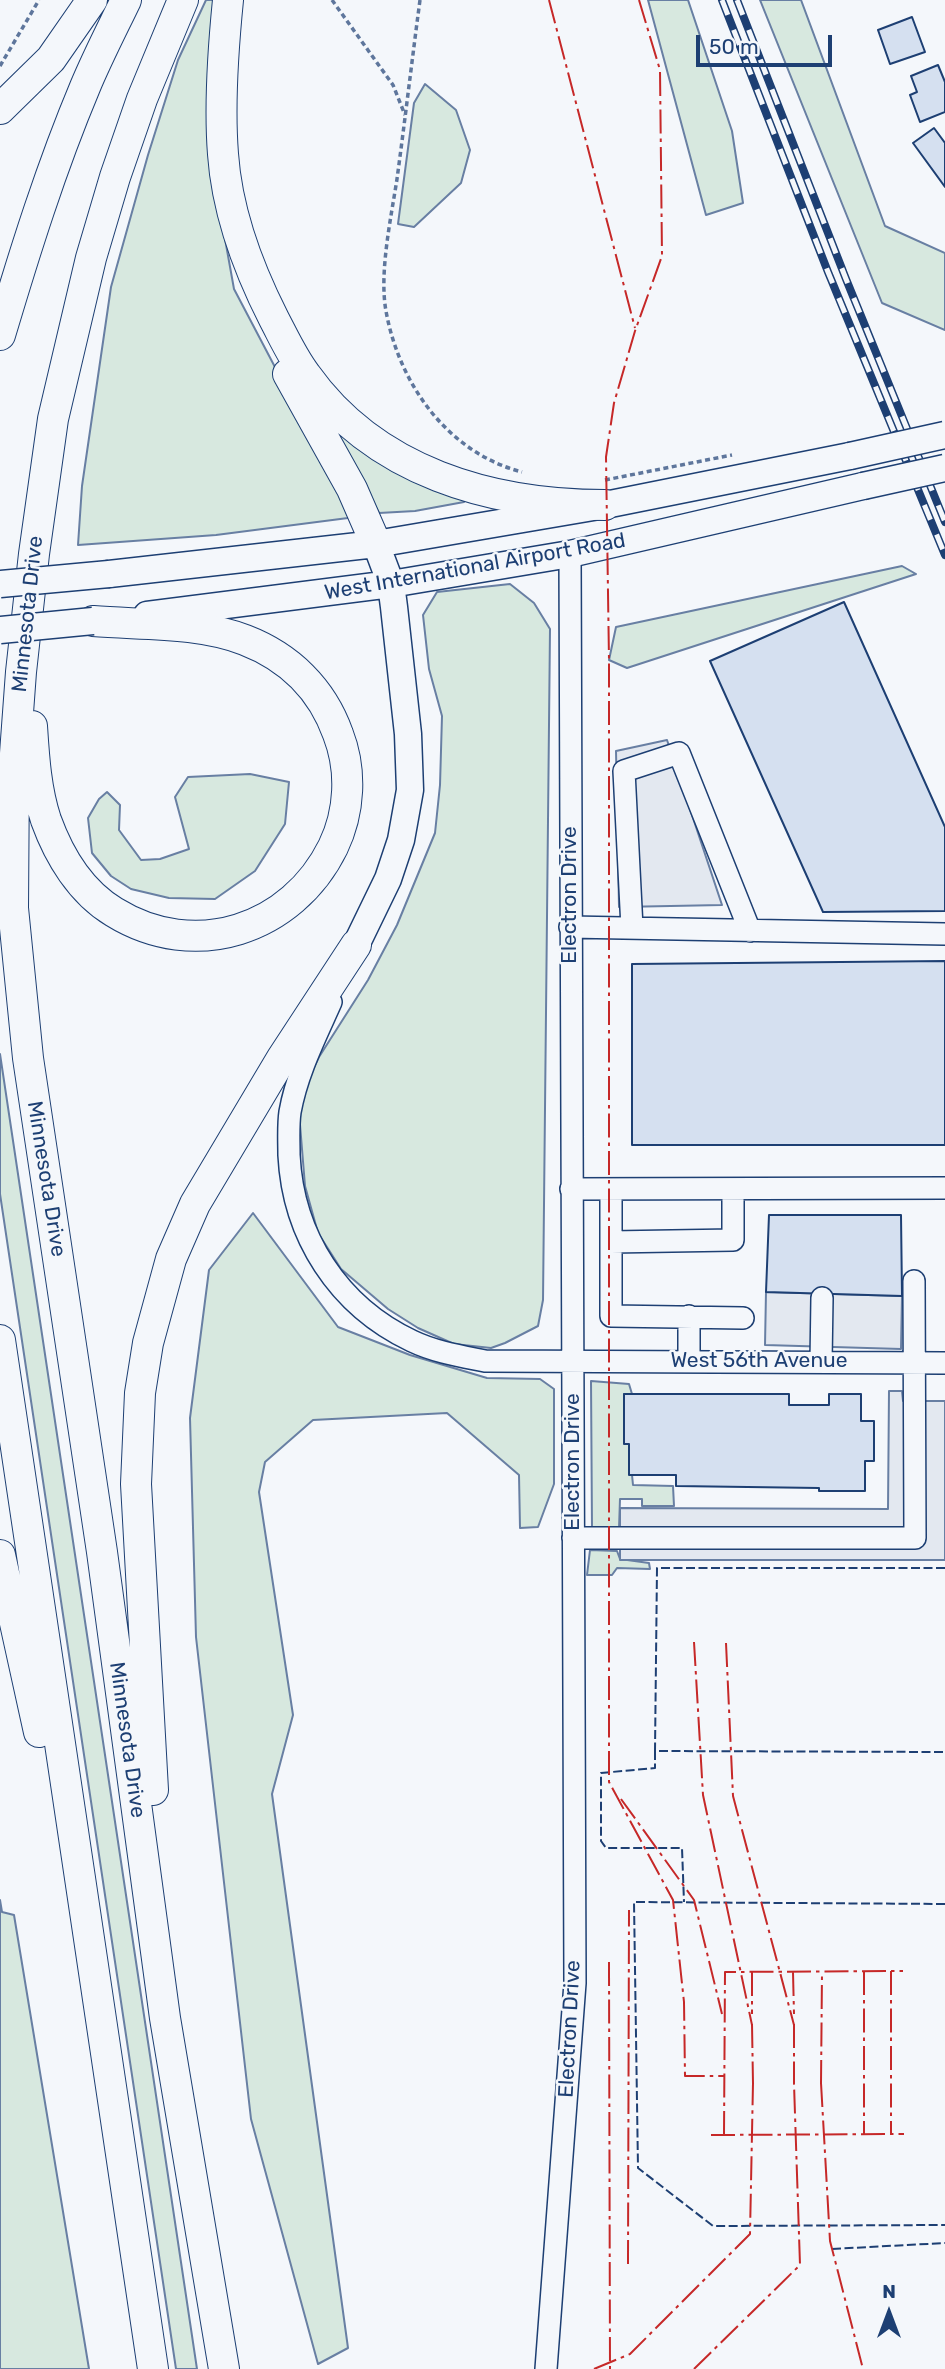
<!DOCTYPE html>
<style>
body{margin:0}
#map{position:relative;width:945px;height:2369px;overflow:hidden;background:#f4f7fb;font-family:Rubik,sans-serif}
canvas{display:block}
.north{position:absolute;left:854px;top:2278px;width:70px;height:70px;-webkit-text-stroke:5px #f4f7fb;paint-order:stroke;rotate:0deg;font-size:19px;font-weight:700;line-height:28px;text-align:center;color:#1d3f73}
.north::after{content:'';display:block;margin:auto;width:24px;height:32px;background:#1d3f73;clip-path:polygon(50% 0,100% 100%,50% 72%,0 100%)}
.scale{position:absolute;left:696px;top:35px;width:136px;height:32px;box-sizing:border-box;border:4px solid #1d3f73;border-top:0;padding-left:9px;font-size:21px;line-height:24px;white-space:nowrap;color:#1d3f73;-webkit-text-stroke:5px #f4f7fb;paint-order:stroke}
</style>
<div id="map">
<canvas width="945" height="2369"></canvas>
<div class="north">N</div>
<div class="scale">50 m</div>
</div>
<script>
const ctx = document.querySelector('canvas').getContext('2d');
ctx.lineJoin = 'round';
function fillPath(path, color) { ctx.fillStyle = color; ctx.fill(path, 'evenodd'); }
function stroke(path, color, width, dash) { ctx.strokeStyle = color; ctx.lineWidth = width; ctx.lineCap = dash ? 'butt' : 'round'; ctx.setLineDash(dash || []); ctx.stroke(path); }
function label(font, color, halo, rows, align = 'center') {
  ctx.font = font + ' Rubik,sans-serif'; ctx.lineWidth = 5; ctx.setLineDash([]); ctx.textBaseline = 'middle'; ctx.strokeStyle = halo; ctx.fillStyle = color; for (const [text, x, y, turn = 0] of rows) {
    ctx.save(); ctx.translate(x, y); ctx.rotate((+turn || 0) * Math.PI / 180); ctx.textAlign = isNaN(turn) ? turn : align; if (halo) ctx.strokeText(text, 0, 0); ctx.fillText(text, 0, 0); ctx.restore();
  }
}
const green = new Path2D(`
 M206 0H220L218 200 234 289 350 510 348 518 216 535 78 545 82 486 111 287 148 155 178 60Z
 M648 0H688L732 131 743 203 706 215Z
 M760 0H801L885 226 945 253V330L882 303Z
 M425 84 456 110 470 150 461 183 414 227 398 224 414 103Z
 M326 415 464 495V502L415 511 379 513Z
 M902 566 916 574 627 668 609 660 616 627Z
 M510 584 534 603 550 629 543 1300 538 1326 505 1343 491 1348 454 1344 418 1328 388 1309 341 1269 318 1233 305 1186 298 1100 319 1057 368 980 397 925 435 833 440 785 442 716 429 669 423 615 437 592Z
 M250 774 289 782 285 824 255 871 215 899 169 898 131 889 111 876 92 853 88 818 99 799 107 792 120 805 119 830 141 860 160 859 189 849 175 797 188 777Z
 M0 1054 197 2369H176L0 1194Z
 M253 1213 338 1327 410 1355 487 1378 540 1379 554 1389V1484L538 1527 520 1528 519 1475 447 1413 313 1420 265 1462 259 1492 293 1715 272 1794 348 2348 318 2364 251 2119 196 1637 190 1418 209 1270Z
 M591 1381 629 1384 632 1394H624V1443L629 1444 633 1485 673 1486 674 1506H642V1499H620L619 1529H592Z
 M590 1550 617 1551 620 1559 649 1563 650 1569 617 1568 612 1575H587Z
 M0 1900 2 1912 14 1915 89 2369H0Z`);
const parking = new Path2D(`
 M667 740 722 905 619 907 616 751Z
 M766 1292 902 1296 901 1349 765 1345Z
 M889 1391H902L903 1401H945V1560H620V1508L888 1509Z`);
const building = new Path2D(`
 M912 17 925 52 890 64 878 30Z
 M938 65 945 82V112L920 122 910 95 917 92 911 76Z
 M934 128 945 143V187L913 143Z
 M844 602 945 827V911L823 912 710 661Z
 M945 961V1145H632V964Z
 M769 1215H901L902 1296 766 1292Z
 M624 1394H789V1405H829V1394H861V1421H874V1461H865V1491H819V1488L676 1486V1475H629V1444H624Z`);
const path = new Path2D(`
 M332 0 393 85 405 115
 M420 0C412 60 405 120 397 179 391 218 379 273 386 311 399 384 448 453 522 472
 M0 66 39 0
 M605 480 732 455`);
const minor = new Path2D(`
 M570 927 945 934
 M632 928 624 771 679 753 750 931
 M331 1002C315 1038 297 1073 290 1112 288 1126 289 1141 289 1155 293 1236 338 1306 412 1341 435 1352 460 1356 485 1361L945 1363
 M571 1189 945 1188
 M611 1189V1316L743 1318
 M611 1242 733 1240V1189
 M689 1316V1361
 M821 1362 822 1298
 M573 1538H915L914 1281
 M546 2369 575 1983 570 554`);
const major = new Path2D(`
 M109 574 376 544 605 505 850 456
 M147 615 391 584 570 554 863 486
 M356 945 388 879 401 840 410 790 408 734 394 607 391 584 376 544`);
const highway = new Path2D(`
 M183 0 142 99 115 177 91 258 53 419 34 554 21 672 14 767 13 908 28 1058 102 1552 165 2018 224 2369
 M228 0C223 50 219 103 223 154 227 212 248 268 274 319 284 338 293 358 306 375 375 472 491 505 605 505
 M0 109 51 59 92 0
 M0 335C25 251 51 168 85 87 97 58 112 29 126 0
 M288 374 352 489 376 544
 M32 726C34 757 36 790 46 820 59 856 81 892 114 912 195 962 292 930 333 847 350 812 352 770 338 734 322 689 289 657 245 640 198 622 142 625 93 621
 M0 1340 153 2369
 M0 1555 39 1732
 M153 1790 136 1484 140 1393 148 1343 171 1259 195 1204 282 1058 356 945`);
const rail = new Path2D(`
 M722 0 828 272 945 555
 M737 0 846 279 945 522`);
const majorBridge = new Path2D(`
 M850 456 945 435
 M863 486 945 468
 M0 584 109 574
 M0 630 93 621`);
const fence = new Path2D(`
 M945 1568H657L655 1751 945 1752
 M655 1751V1768L601 1773V1841L606 1848H682L684 1902
 M945 1904 634 1902 638 2168 713 2226 945 2225
 M832 2249 945 2243`);
const power = new Path2D(`
 M549 0 635 328
 M639 0 660 70 662 256 635 331 614 403 606 457 609 660V1782L673 1900 684 2002 685 2076H725
 M694 1642 703 1795 752 2025
 M726 1643 733 1796 794 2025
 M621 1799 694 1900 722 2014
 M609 1962 610 2369
 M864 1971V2134
 M891 1971V2134
 M752 1972V2014
 M793 1972 794 2014
 M752 2024 753 2084
 M794 2024V2084
 M821 2083 830 2241 863 2369
 M821 2084 822 1972
 M711 2135 904 2134
 M724 2135 725 1972 903 1971
 M628 2264 629 1910
 M594 2369 630 2354 750 2234 753 2083
 M694 2369 800 2265 794 2084`);
const streetNames = [
 ["West International Airport Road",475,567,-10],
 ["Minnesota Drive",28,614,-84],
 ["Electron Drive",570,895,-90],
 ["Minnesota Drive",46,1179,81],
 ["West 56th Avenue",759,1361],
 ["Electron Drive",573,1462,-90],
 ["Minnesota Drive",127,1740,82],
 ["Electron Drive",570,2029,-87]
];
fillPath(green, '#d7e8df');
stroke(green, '#687fa3', 2);
fillPath(parking, '#e3e8f0');
stroke(parking, '#687fa3', 2);
fillPath(building, '#d5e0f0');
stroke(building, '#1d3f73', 2);
stroke(minor, '#1d3f73', 24);
stroke(major, '#1d3f73', 29);
stroke(highway, '#1d3f73', 32);
stroke(path, '#5e769c', 3.5, [5, 3.5]);
stroke(minor, '#f4f7fb', 21);
stroke(major, '#f4f7fb', 26);
stroke(highway, '#f4f7fb', 30);
stroke(rail, '#1d3f73', 8);
stroke(rail, '#f4f7fb', 5, [16]);
stroke(majorBridge, '#1d3f73', 29, []);
stroke(majorBridge, '#f4f7fb', 26);
stroke(fence, '#1d3f73', 2, [9, 3.5]);
stroke(power, '#c62828', 2, [24, 5, 3.5, 5]);
label('21px', '#1d3f73', '#f4f7fb', streetNames);
</script>
